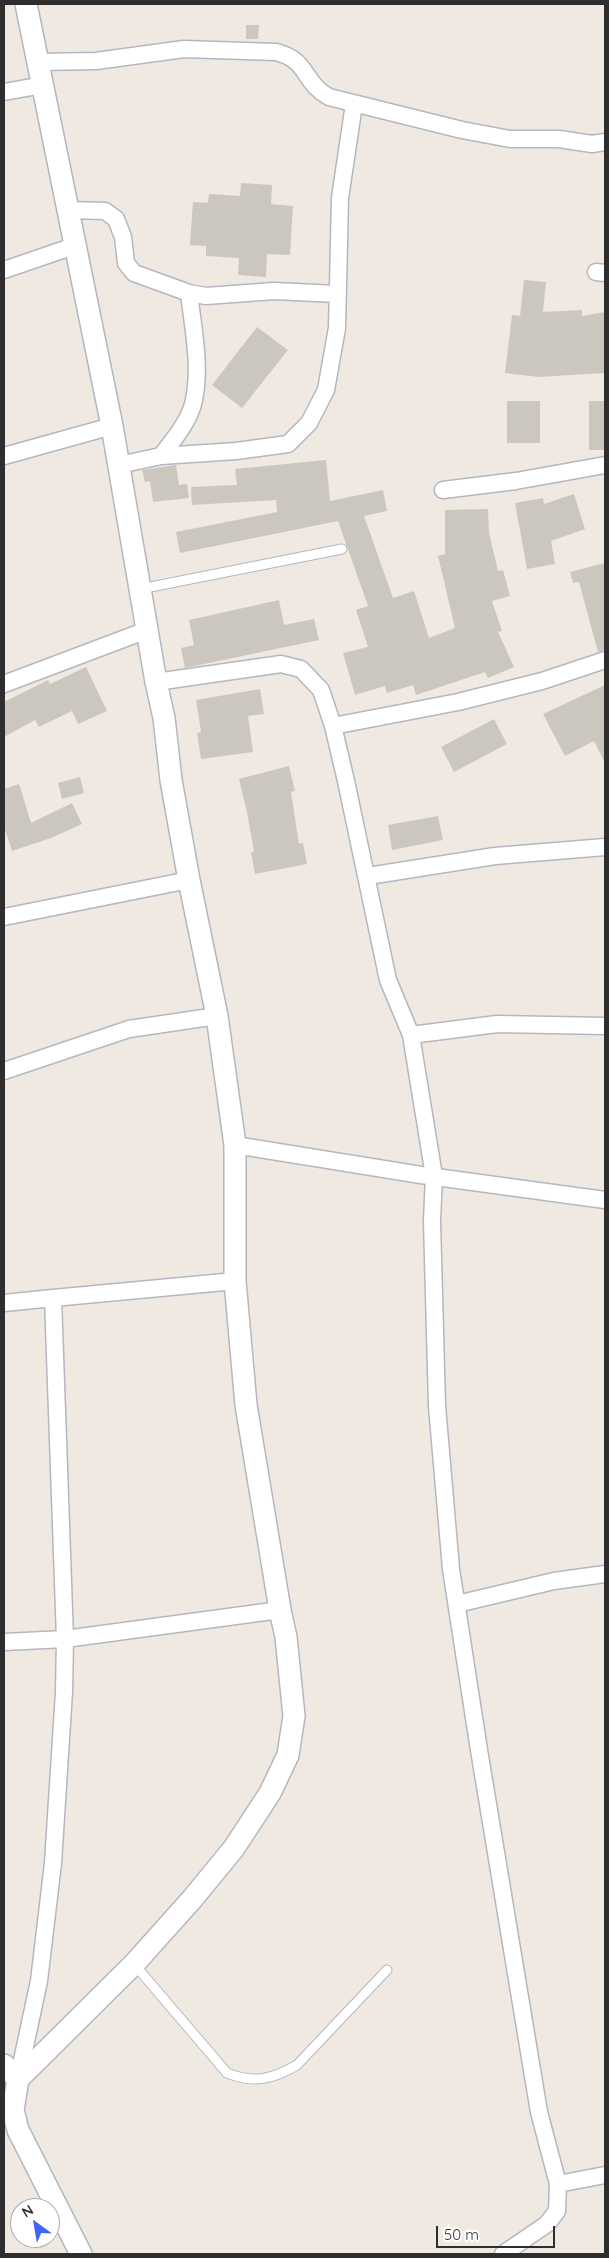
<!DOCTYPE html>
<style>
body{margin:0}
#map{position:relative;width:609px;height:2258px;overflow:hidden;background:#efe9e1;font-family:Quicksand,sans-serif}
canvas{display:block}
.frame{position:absolute;inset:0;border:5px solid #2e2e2e;pointer-events:none}
.north{position:absolute;left:10px;top:2198px;width:50px;height:50px;box-sizing:border-box;background:#fff;border:1px solid #ababab;border-radius:50%;rotate:328deg;font-size:14px;font-weight:700;line-height:20px;text-align:center;color:#2e2e2e}
.north::after{content:'';display:block;margin:auto;width:18px;height:22px;background:#4264fb;clip-path:polygon(50% 0,100% 100%,50% 72%,0 100%)}
.scale{position:absolute;left:436px;top:2226px;width:119px;height:22px;box-sizing:border-box;border:2px solid #2e2e2e;border-top:0;padding-left:6px;font-size:15px;line-height:18px;white-space:nowrap;color:#2e2e2e;-webkit-text-stroke:4px #fff;paint-order:stroke}
</style>
<div id="map">
<canvas width="609" height="2258"></canvas>
<div class="frame"></div>
<div class="north">N</div>
<div class="scale">50 m</div>
</div>
<script>
const ctx = document.querySelector('canvas').getContext('2d');
ctx.lineJoin = 'round';
function fillPath(path, color) { ctx.fillStyle = color; ctx.fill(path, 'evenodd'); }
function stroke(path, color, width, dash) { ctx.strokeStyle = color; ctx.lineWidth = width; ctx.lineCap = dash ? 'butt' : 'round'; ctx.setLineDash(dash || []); ctx.stroke(path); }
const building = new Path2D(`
 M246 25H259L258 39H246Z
 M241 183 272 185 271 204 293 206 290 255 267 254 266 277 238 275 239 258 206 256V246L190 245 193 202 208 203 209 194 240 196Z
 M524 280 546 282 543 312 582 310V316L605 312V373L539 377 505 373 512 315 520 316Z
 M257 327 288 350 242 408 212 385Z
 M507 401H540V443H507Z
 M589 401H605V450H589Z
 M326 460 330 501 383 490 387 511 364 516 393 598 414 591 429 638 455 628 438 556 445 554V510L488 509 489 533 498 571 503 570 510 596 492 601 502 631 498 632 514 667 488 678 485 672 416 695 413 685 387 693 385 686 355 695 343 653 368 647 356 610 368 606 338 521 180 553 176 532 277 512 276 500 192 505 191 487 237 485 235 469Z
 M176 465 179 485 187 484 189 498 153 502 150 481 145 482 142 470Z
 M574 494 585 529 551 541 555 564 527 569 515 503 543 498 544 504Z
 M605 563V650L598 652 579 582 573 583 570 572Z
 M279 600 284 625 314 619 319 640 185 668 181 648 194 645 189 620Z
 M86 667 107 711 78 724 72 711 39 727 35 720 4 737V702L48 680 50 684Z
 M605 685V763L594 741 565 756 543 714Z
 M260 689 264 714 248 716 253 752 201 759 197 733 201 732 196 700Z
 M494 719 507 744 454 772 441 747Z
 M289 766 295 791 291 792 299 844 303 843 307 864 255 874 251 852H254L247 812 239 779Z
 M80 777 84 793 62 799 58 783Z
 M19 784 31 823 72 803 82 824 51 838 12 851 4 827V789Z
 M438 816 443 840 392 850 388 825Z`);
const service = new Path2D(`
 M140 589 342 549
 M134 1964 227 2073C254 2084 273 2079 297 2065L387 1970`);
const minor = new Path2D(`
 M38 62 96 61 184 49 276 52C309 60 302 82 329 97L462 130 510 139H559L592 144 605 142
 M4 92 43 85
 M67 210 105 211 116 219 123 237 126 263 134 273 189 293 206 296 274 291 338 294
 M4 270 74 246
 M596 272 605 273
 M4 456 112 426
 M161 456C173 440 190 421 194 400 201 365 193 328 189 293
 M119 465 161 456 236 451 288 444 309 423 326 390 337 328 340 198 354 104
 M443 490 516 481 605 465
 M156 682 281 664 301 669 321 690 333 726 346 781 388 980 411 1035 434 1176 432 1221 437 1406 451 1569 479 1750 539 2112 558 2184 557 2211 547 2224 503 2254
 M4 684 147 630
 M333 726 458 702 542 681 605 660
 M368 876 495 856 605 847
 M4 917 189 880
 M411 1035 497 1024 605 1026
 M4 1071 129 1029 217 1016
 M235 1145 421 1175 605 1200
 M53 1298 235 1281
 M4 1303 53 1298 65 1639 280 1610
 M457 1604 554 1581 605 1574
 M4 1642 65 1639 64 1692 53 1863 39 1981 18 2079
 M558 2184 605 2175`);
const tertiary = new Path2D(`
 M26 4 112 426 156 682 164 718 171 780 189 880 217 1016 235 1145V1281L246 1405 280 1610 286 1637 294 1716 288 1755 270 1793 234 1848 193 1898 134 1964 18 2079 13 2110 18 2130 81 2254
 M4 2065 18 2079`);
fillPath(building, '#cbc7bf');
stroke(service, '#b4b7c1', 11);
stroke(minor, '#b4b7c1', 19);
stroke(tertiary, '#b4b7c1', 24);
stroke(service, '#fff', 9);
stroke(minor, '#fff', 16);
stroke(tertiary, '#fff', 21);
</script>
